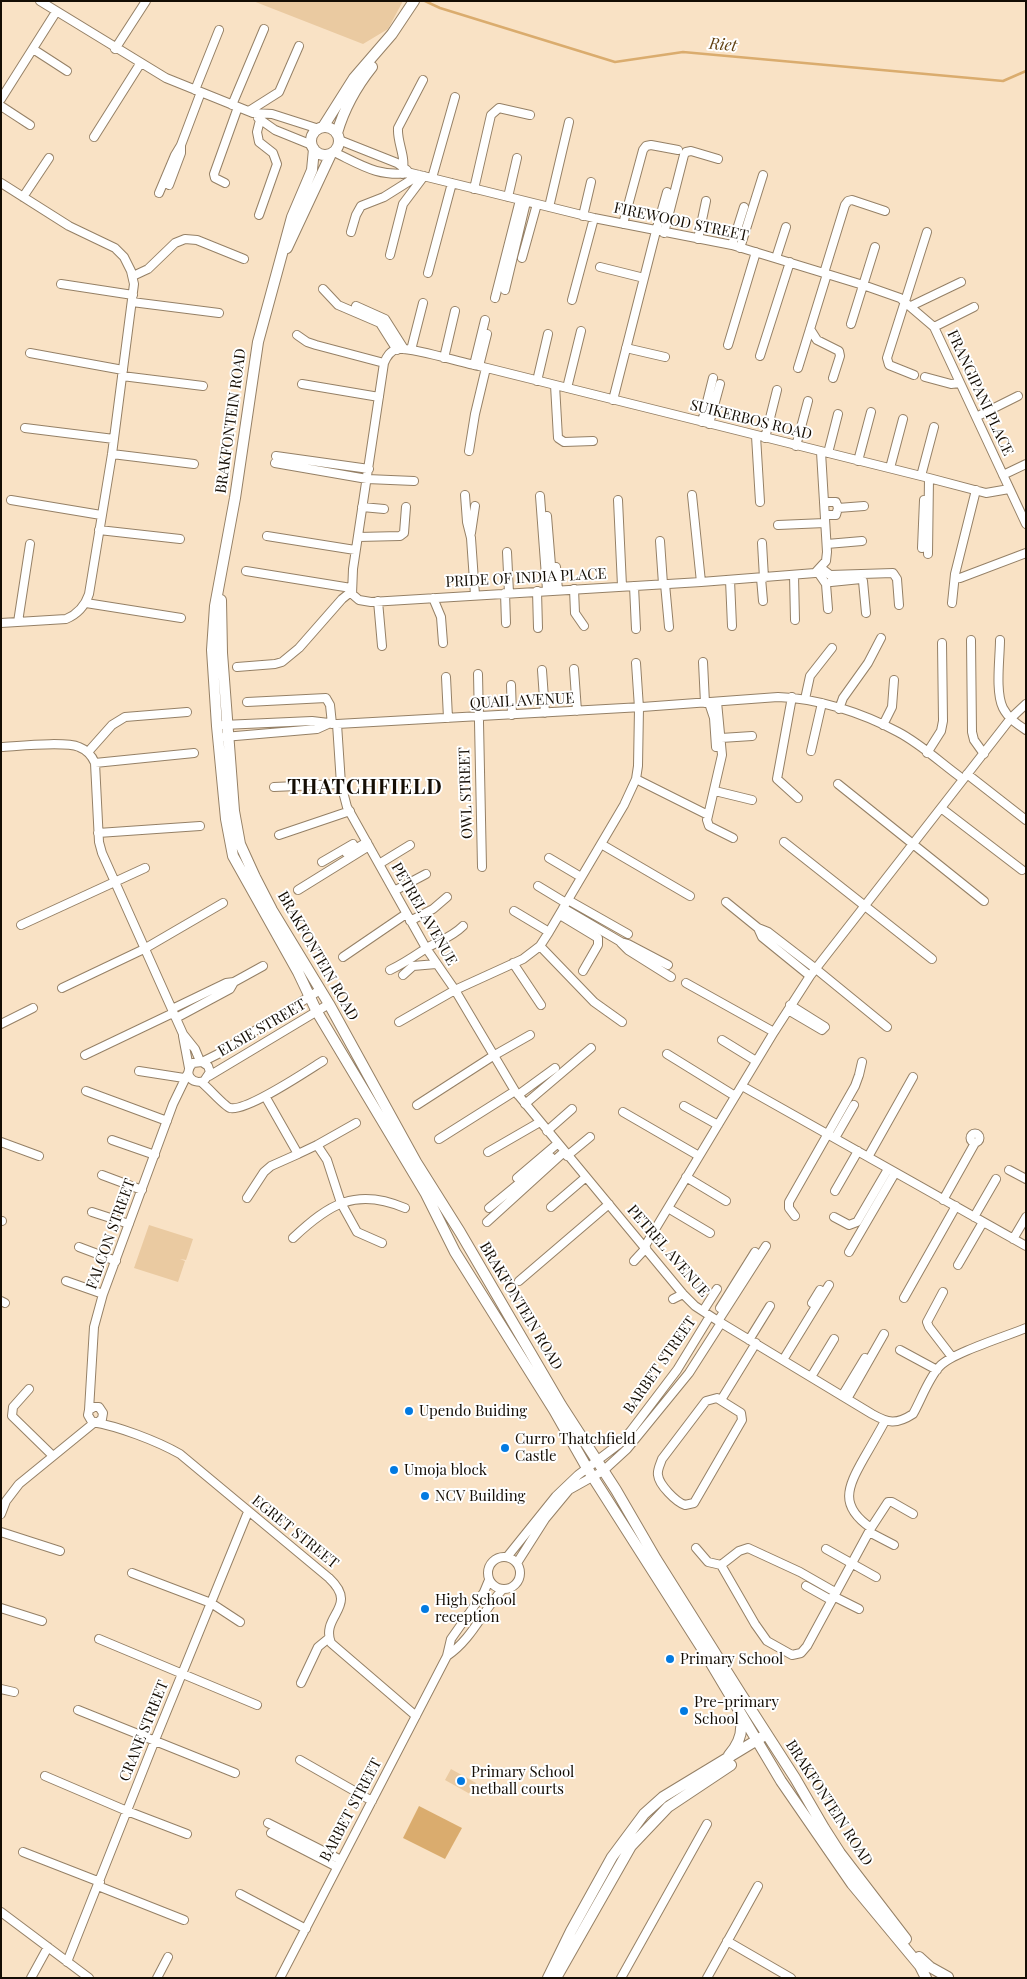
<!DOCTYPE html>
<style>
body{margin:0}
#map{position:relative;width:1027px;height:1979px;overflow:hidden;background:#f9e2c5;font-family:"Playfair Display",serif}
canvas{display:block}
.frame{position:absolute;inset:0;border:2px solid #140d04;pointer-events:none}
</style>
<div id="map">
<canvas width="1027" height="1979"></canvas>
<div class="frame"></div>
</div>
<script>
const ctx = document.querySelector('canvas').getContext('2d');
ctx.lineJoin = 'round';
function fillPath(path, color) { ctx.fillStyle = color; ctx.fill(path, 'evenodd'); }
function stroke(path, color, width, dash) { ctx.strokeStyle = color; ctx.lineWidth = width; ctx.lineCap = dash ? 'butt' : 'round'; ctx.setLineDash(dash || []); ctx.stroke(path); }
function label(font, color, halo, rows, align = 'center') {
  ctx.font = font + ' "Playfair Display",serif'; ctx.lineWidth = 4; ctx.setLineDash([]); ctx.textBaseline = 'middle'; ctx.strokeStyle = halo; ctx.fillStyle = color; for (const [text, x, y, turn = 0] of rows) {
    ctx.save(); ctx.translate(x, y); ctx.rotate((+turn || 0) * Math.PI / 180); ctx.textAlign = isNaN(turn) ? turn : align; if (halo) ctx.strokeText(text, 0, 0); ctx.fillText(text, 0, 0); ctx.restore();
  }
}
const green = new Path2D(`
 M253 1H403L388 29 363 44Z
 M149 1225 193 1239 186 1260 180 1259 185 1261 178 1282 134 1268Z
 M451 1769 476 1783 470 1794 445 1780Z`);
const water = new Path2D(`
 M419 1806 462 1828 445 1859 403 1838Z`);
const stream = new Path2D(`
 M425 1 440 8 615 62 683 52 1003 81 1026 71`);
const minor = new Path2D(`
 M40 1 166 78 253 113 272 114 319 129
 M33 49 67 71
 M115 49 146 1
 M195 90 219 30
 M1 99 56 12
 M232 105 264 29
 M1 106 30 125
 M249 111 279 92 299 46
 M258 118 275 130 312 145
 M94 137 140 64
 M339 140 397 163 407 170
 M334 152C363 166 378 177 411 173L594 218 732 245 863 285 900 298 934 327 1026 524
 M402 174C407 157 397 144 398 128L423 80
 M432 178 455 97
 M1 183 69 226 115 248 124 257 131 271 134 284 112 454 89 594C85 606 78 614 66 619L1 623
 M225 183 215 178 214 174 238 107
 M169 185 181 153V145
 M474 189 491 115 499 108 530 115
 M159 193 175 155 181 145 201 92
 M23 197 49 158
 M508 197 517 158
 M549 207 569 122
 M259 215 277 164 273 153 259 142 257 132 260 120
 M583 216 591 182
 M623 224 643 150 646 146 651 145 678 150
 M351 232 356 215 361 206 384 197 419 175
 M664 233 684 155 686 152 691 151 718 159
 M698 239 706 201
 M732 245 744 207
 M740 248 763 175
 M390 255 403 204 424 176
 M522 258 537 204
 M776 258 786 227
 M600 267 644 278
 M428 273 452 183
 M824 273 845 205 848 201 852 200 885 211
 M133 276 148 269 175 243 185 239 197 240 244 259
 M61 284 133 295
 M323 289 338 305 380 323 397 350
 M505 290 526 202
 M495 298 520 200
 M572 300 594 218
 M132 302 219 313
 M356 306 385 319 404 349
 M911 306 961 282
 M851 324 875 247
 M934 327 974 307
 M810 329 817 340 839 351 840 356 833 378
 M297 335 307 342 316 345 384 363
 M728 345 756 252
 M626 348 665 357
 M411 350 423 303
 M30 353 123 370
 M760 356 790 262
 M444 358 455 311
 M474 365 485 320
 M479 366 487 334
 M798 368 827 274
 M914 375 889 365 887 358 927 232
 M122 376 203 386
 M925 377 951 384 960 383
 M537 381 548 334
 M302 384 379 397
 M555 385 558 438 564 442 593 441
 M567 388 581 331
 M613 400 656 231 667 192
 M976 417 1018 396
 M702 422 713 378
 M709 424 720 384
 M25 428 114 439
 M756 436 760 502
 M765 438 777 390
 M796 446 808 401
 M469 451 475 414 486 368
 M821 452 827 552 826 561 815 573 701 582 371 602 359 600 352 594 353 569 384 363C387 356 390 351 397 349 412 347 462 363 479 366L929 478 986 493 1009 489
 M828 453 838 414
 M112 454 194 464
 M276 456 369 469
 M858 461 871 412
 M275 463 367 479 414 481
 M890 468 903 419
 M1003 475 1026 464
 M921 476 934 427
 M465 495 467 522 471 538 475 595
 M692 495 701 582
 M540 496 547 590
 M11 500 101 515
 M618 500 622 586
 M825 502H836L838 508
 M362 507 384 509
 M825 515H836L838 508 864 506
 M547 516 553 590
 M778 525 825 523
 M99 530 180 539
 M471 533 475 506
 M267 536 355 550
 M358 537 400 536 404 533 406 507
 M660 541 663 584
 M762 543 764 578
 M827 544 862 541
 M922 548 924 500
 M507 552 509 593
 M928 554 929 478
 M556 567 558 590
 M821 568 830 575 893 573 897 579 899 605
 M246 571 351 588
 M817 571 826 584 828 609
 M794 575 795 620
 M761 578 763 601
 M960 578 1026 553
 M730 580 732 626
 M831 582 861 579 863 581 866 613
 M665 584 669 627
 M634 586 636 629
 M574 589 575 613 584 626
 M537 591 538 628
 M505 593 506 623
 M433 598 441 617 443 643
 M378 601 382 646
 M86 603 181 618
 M952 603 955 574 976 490
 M18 622 30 544
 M971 640 972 732 974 740 984 754
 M1000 640C1000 658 995 692 1003 708 1008 718 1017 724 1026 730
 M703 662 705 703
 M237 667 275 664 282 662 299 648 342 599 352 591
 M574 669 577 711
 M542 670 545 713
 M478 674 482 867
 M446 677 448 718
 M511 685 512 715
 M792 697 777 779 798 798
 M805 699 810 676 832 648
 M247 702 326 698 330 705 332 724
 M717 702 722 755 707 820 709 826 733 838
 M709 703 714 718 716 747
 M839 709 843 698 868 663 881 638
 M337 724 341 784 347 807 426 948 455 990 515 1091 683 1294 695 1306 718 1321 872 1414C888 1423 896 1425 913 1414 921 1400 929 1377 940 1366 952 1353 1007 1336 1026 1328
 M223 725 312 721 337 724 642 707 778 697C817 698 863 713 898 732 921 744 942 764 963 779
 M883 725 892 707 894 680
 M224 737 317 729 328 724
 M721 738 752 736
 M1 747C19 746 65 741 79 747 87 750 92 756 95 763L99 842 102 853 183 1034 195 1049 200 1061
 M811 751 822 703
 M88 752 112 725 125 717 187 712
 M927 753 941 731 943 721 942 643
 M95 763 194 753
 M967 774 1026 820
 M636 779 708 815
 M838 784 984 901
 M274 787 341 784
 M715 791 752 800
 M941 808 1022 870
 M98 833 200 826
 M279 835 350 811
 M784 842 932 959
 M601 844 690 896
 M347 854 367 842
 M549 858 581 877
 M322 862 353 844
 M379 864 410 845
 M538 886 566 903
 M298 890 369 846
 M394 891 426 874
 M568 900 628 934
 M726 902 758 928 768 932 816 969 887 1027
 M563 908 621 942 628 944 668 965
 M514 911 549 932
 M560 915 598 938V945L583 971
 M410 921 433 909 447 897
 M21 925 145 868
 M758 928 762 937 810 976
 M621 943 628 950 671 977
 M540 946 594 1002 622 1022
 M343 957 406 914
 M513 963 541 1005
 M390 970C403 964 413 957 425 949 438 941 451 938 463 926
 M403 975 413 966 436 964
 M686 983 774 1032
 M62 988 144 949 223 903
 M172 1009 226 983 234 982 263 966
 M788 1010 822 1030 825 1027 790 1005
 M176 1018 230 989 234 982
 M399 1022 455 990 523 959 540 946 549 932 624 805 636 779 638 766 639 708 636 663
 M1 1024 33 1008
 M183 1036 189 1068
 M722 1040 756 1061
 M667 1054 735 1096
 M85 1055 173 1013
 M202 1062 208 1066 210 1072 204 1081C191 1085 183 1073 193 1063L202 1062 218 1054 320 990
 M139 1071 184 1078
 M209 1076 329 1004
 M201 1082C209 1088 224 1106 230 1108 246 1112 307 1071 323 1061
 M742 1086 1026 1246
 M86 1091 167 1121
 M518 1095 555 1068
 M265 1096 298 1154 317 1145 356 1123
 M525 1104 591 1048
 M417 1105 493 1056 530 1035
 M684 1106 718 1125
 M623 1112 699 1156
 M547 1131 572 1109
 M970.5 1138a4.5 4.5 0 1 1 9 0a4.5 4.5 0 1 1-9 0Z
 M835 1138 854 1105
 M439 1139 515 1091
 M112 1140 155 1155
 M1 1142 39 1156
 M317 1145 327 1160 341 1203 357 1232 382 1243
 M488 1152 540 1122
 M567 1156 590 1137
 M868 1157 913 1077
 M1009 1170 1026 1179
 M102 1175 142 1190
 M686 1177 726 1201
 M517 1178 557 1144
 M835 1191 858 1151
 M247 1198 264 1172 271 1166 298 1154
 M943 1200 975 1143
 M551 1207 586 1177
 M489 1208 551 1157
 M668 1208 710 1233
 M92 1212 129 1224
 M795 1216 789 1208V1202L855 1086 859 1075 862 1062
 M834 1217 849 1225 857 1222 888 1169
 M974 1217 996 1179
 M1 1221H2
 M487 1222 564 1152
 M293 1238C329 1204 356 1187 405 1208
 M1013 1239 1026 1217
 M645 1246 774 1032 810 976 1011 718 1026 704
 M79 1247 116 1261
 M849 1252 895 1173
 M634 1261 646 1248
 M958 1265 983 1222
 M66 1281 103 1294
 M519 1281 609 1204
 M943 1292 927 1322 929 1327 952 1357
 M904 1298 956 1206
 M673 1299 683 1294
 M1 1301 5 1303
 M812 1303 820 1290
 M720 1308 755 1252
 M703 1311 717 1289
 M718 1321 766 1246
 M749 1340 770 1306
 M900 1350 937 1370
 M783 1360 829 1285
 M811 1377 834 1339
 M29 1389 13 1407 12 1416 53 1456
 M842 1396 865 1358
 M717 1398 741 1413 742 1420 694 1503 685 1505C676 1502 659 1485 658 1475 657 1470 660 1465 662 1459L706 1401Z
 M847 1399 884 1334
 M721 1400 756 1343
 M89 1410 94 1327 103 1294 173 1104 188 1073
 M98 1422 102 1419 103 1413 99 1407H94L89 1410 88 1415 92 1422C118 1426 157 1441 180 1454L329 1578C360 1607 320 1615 331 1643L416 1716
 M1 1514 6 1501 19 1484 95 1422
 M871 1528 888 1502H892L913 1514
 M1 1532 60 1551
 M869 1532 894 1545
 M696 1548 708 1562 721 1565
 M826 1549 876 1577
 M488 1573a16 16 0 1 1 32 0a16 16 0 1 1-32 0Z
 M507 1557 556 1496 578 1475 619 1444 630 1432 677 1370 710 1316
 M517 1563 545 1519 569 1490 603 1471 627 1449 689 1373 721 1323
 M132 1573 211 1603 240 1622
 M806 1586 831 1600
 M835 1592 800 1572 748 1548 739 1551 721 1565 755 1624 767 1641 792 1655 801 1653 807 1646 871 1528C839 1506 847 1488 864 1458 871 1446 878 1434 885 1421
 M833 1596 859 1609
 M1 1608 42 1621
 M99 1639 257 1705
 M447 1656C472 1639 482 1612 502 1590
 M301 1683 318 1647 329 1638
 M1 1689 14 1692
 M78 1710 235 1773
 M300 1760 372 1801
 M45 1776 127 1811 187 1834
 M268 1823 341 1860
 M271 1833 337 1867
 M23 1852 100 1882
 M98 1886 184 1920
 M240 1894 306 1929
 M1 1912 89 1978
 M727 1941 791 1978
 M67 1962 155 1740 248 1512
 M31 1978 48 1947
 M157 1978 168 1957
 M280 1978 447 1656 451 1639 484 1592 489 1580
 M621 1978 707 1824
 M707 1978 758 1886`);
const tertiary = new Path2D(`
 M323 127 354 78 392 34 414 1
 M311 141a14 14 0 1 1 28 0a14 14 0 1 1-28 0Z
 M337 133C344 109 356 87 372 67
 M314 149 312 170 292 217 258 342 235 498 215 606 212 650 217 726 226 819 233 856 298 972 317 1012 426 1194 455 1252 554 1410 587 1468 703 1650 781 1781 852 1884 920 1966 926 1978
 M287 248 331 154
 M221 600 222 653 234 811 240 844 255 877 272 910 329 1004 416 1162 460 1232 561 1405 616 1490 656 1559 739 1691 795 1778 824 1828 840 1853 906 1939
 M729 1755C739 1744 744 1732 740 1716
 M919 1957 930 1967 948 1977
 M548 1978 571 1931 612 1857 644 1814 663 1797 762 1737
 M556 1978 631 1846 668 1807 731 1765`);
const markers = [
 [409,1411,5,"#027ae1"],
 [505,1448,5,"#027ae1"],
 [394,1470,5,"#027ae1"],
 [425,1496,5,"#027ae1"],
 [425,1609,5,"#027ae1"],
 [670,1659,5,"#027ae1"],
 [684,1711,5,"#027ae1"],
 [461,1781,5,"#027ae1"]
];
const streetNames = [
 ["FIREWOOD STREET",681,222,12],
 ["FRANGIPANI PLACE",980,393,65],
 ["SUIKERBOS ROAD",751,420,14],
 ["BRAKFONTEIN ROAD",231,421,-82],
 ["PRIDE OF INDIA PLACE",526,578,-3],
 ["QUAIL AVENUE",522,701,-3],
 ["OWL STREET",466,793,-92],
 ["PETREL AVENUE",424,914,60],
 ["BRAKFONTEIN ROAD",318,956,60],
 ["ELSIE STREET",262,1028,-30],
 ["FALCON STREET",111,1234,-70],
 ["PETREL AVENUE",668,1251,49],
 ["BRAKFONTEIN ROAD",521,1306,59],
 ["BARBET STREET",660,1365,-55],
 ["EGRET STREET",295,1532,39],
 ["CRANE STREET",144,1731,-68],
 ["BRAKFONTEIN ROAD",829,1803,57],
 ["BARBET STREET",351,1810,-62]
];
const poiNames = [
 ["Upendo Buiding",419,1411],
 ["Curro Thatchfield",515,1439],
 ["Castle",515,1456],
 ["Umoja block",404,1470],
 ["NCV Building",435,1496],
 ["High School",435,1600],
 ["reception",435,1617],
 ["Primary School",680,1659],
 ["Pre-primary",694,1702],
 ["School",694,1719],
 ["Primary School",471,1772],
 ["netball courts",471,1789]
];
const waterNames = [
 ["Riet",723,45,5]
];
const districtNames = [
 ["THATCHFIELD",365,788]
];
fillPath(green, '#eacaa1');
fillPath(water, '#daac6e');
stroke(stream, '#daac6e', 2.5);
stroke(minor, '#958066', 10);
stroke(tertiary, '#958066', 12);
stroke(minor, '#fff', 8);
stroke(tertiary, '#fff', 10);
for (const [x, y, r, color] of markers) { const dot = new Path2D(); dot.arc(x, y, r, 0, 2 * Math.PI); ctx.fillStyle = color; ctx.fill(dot); stroke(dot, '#fff', 2); }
label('15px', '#140d04', '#fff', streetNames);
label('15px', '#140d04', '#fff', poiNames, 'left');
label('italic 16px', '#614111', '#fff', waterNames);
ctx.letterSpacing = '1px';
label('bold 20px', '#140d04', '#fff', districtNames);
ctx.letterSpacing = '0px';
</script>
